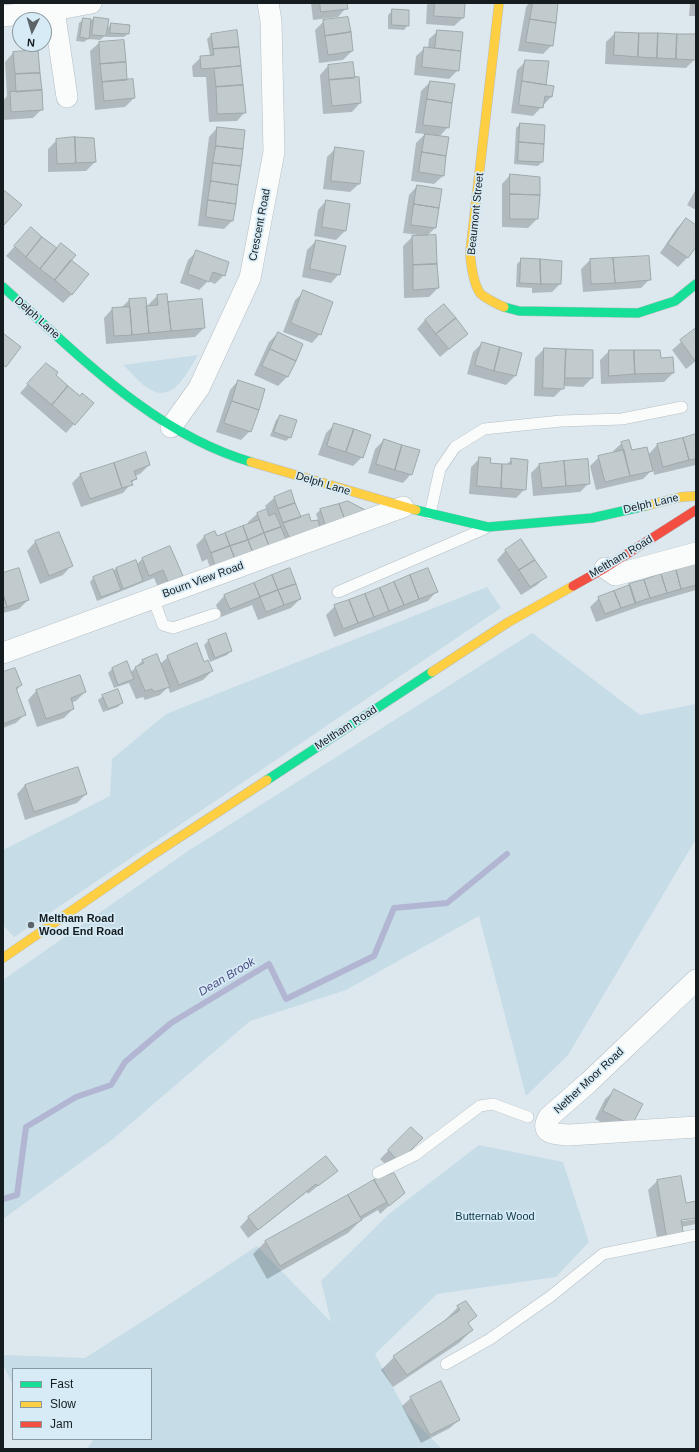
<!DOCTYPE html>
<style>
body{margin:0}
#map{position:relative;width:699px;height:1452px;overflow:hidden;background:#dde8ee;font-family:Arial,sans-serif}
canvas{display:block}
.frame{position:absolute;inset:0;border:4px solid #161d21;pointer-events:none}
.legend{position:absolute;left:12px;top:1368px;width:140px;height:72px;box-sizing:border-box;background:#d6ebf5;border:1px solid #8999a0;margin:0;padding:5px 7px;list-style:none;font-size:12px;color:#161d21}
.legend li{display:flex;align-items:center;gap:8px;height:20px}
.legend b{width:20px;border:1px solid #8999a0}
.north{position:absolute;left:12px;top:12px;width:40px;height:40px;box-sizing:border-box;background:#d6ebf5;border:1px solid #8999a0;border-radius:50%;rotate:185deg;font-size:11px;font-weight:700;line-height:16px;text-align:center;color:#161d21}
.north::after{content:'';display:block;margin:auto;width:14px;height:18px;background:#5c6469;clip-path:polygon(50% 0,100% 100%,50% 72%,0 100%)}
</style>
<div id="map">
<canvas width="699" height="1452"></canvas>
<div class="frame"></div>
<ul class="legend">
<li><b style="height:5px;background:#16e098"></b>Fast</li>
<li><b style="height:5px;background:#ffcf43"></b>Slow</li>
<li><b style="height:5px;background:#f24e42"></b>Jam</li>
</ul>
<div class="north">N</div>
</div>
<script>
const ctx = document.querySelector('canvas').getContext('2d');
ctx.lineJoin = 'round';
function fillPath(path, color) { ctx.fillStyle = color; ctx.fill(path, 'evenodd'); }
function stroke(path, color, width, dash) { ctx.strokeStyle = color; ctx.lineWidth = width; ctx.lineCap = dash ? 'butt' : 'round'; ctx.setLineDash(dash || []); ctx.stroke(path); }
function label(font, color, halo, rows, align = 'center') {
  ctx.font = font + ' Arial,sans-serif'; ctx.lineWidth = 3.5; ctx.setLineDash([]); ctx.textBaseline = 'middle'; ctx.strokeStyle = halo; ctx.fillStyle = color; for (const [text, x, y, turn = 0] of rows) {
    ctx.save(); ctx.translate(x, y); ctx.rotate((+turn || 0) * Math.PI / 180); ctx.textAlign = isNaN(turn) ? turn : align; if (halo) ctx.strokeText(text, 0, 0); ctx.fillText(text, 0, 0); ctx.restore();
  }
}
const green = new Path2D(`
 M198 355C187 372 174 404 149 389 140 384 131 372 123 365Z
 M487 587 501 608 14 937 3 925V850L110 796 112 759 166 714Z
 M532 633 640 715 696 704V839L568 1055 526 1096 479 916 346 990 250 1021 113 1139 3 1219V980L188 851Z
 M479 1145 563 1162 589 1242 556 1277 437 1294 375 1354 408 1415 442 1449H87L94 1439H151V1369H13V1385L3 1364V1355L85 1358 165 1307 257 1246 331 1322 321 1281 389 1214Z`);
const shadow = new Path2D(`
 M311 3H346V8L338 17 313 20Z
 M429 3H464L463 18 454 26 426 24 427 5Z
 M529 3H557L552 45 543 54 518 51 526 7Z
 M690 3H696V16H689Z
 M393 10 408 25 404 30 388 29V15Z
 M94 18 106 30 111 24 129 33 124 37H106L107 34 100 40 88 39 84 42 76 41 79 23 84 19 92 20Z
 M324 21 352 51 343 60 319 63 315 30Z
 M236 31 245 112 237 121 209 122 206 77H193L192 66 201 57H208L210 55 207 39 211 35Z
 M438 31 462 33 458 70 449 79 414 75 416 56 425 48H428L429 39Z
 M615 33 696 35 695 59 686 68 605 64 606 42Z
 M99 43 126 81 134 98 125 107 95 110 90 51Z
 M13 53 42 109 33 118 3 120V101L7 96 5 62Z
 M526 61 552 96 533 116 511 113 517 70Z
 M328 66 354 79 360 103 352 112 323 114 320 75Z
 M430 82 448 127 439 137 443 176 434 184 411 181 416 143 425 134 415 133 421 91Z
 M520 124 542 162 538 166 514 164 516 128Z
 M217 128 232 221 224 229 198 226 209 137Z
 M57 140 95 162 86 171 48 172V149Z
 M336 148 359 184 350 192 323 189 327 157Z
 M510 175 539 178 537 219 528 228 502 227V184Z
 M417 186 435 228 427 236H435L438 288 429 297 404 298 403 246 412 237H418V235L403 233 409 195Z
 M696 189V210L687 205Z
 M326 201 349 205 345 231 336 240 314 236 318 210Z
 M686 219 696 226V245L687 258 678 267 660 253 677 228Z
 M31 228 70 260 72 294 63 303 6 256Z
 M316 241 339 274 331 283 302 277 307 250Z
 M197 251 224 275 215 284 208 281 199 290 180 283 188 260Z
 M522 259 560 284 552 292 532 293V288L516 287 517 264Z
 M590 260 650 279 641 288 583 292 581 269Z
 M304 292 320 334 312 343 283 332 295 300Z
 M157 296 167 303 201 300 204 328 195 337 106 344 104 318 112 309H120L129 300 145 299V307H149L148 305Z
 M425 320 467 334 440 357 417 329Z
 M696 329V361L686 369 672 350Z
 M278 333 302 345 287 377 278 386 254 375 269 342Z
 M482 343 521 354 515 376 506 385 467 374 473 352Z
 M544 349 592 351V378L583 387 563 386V388L554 397 534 396 535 358Z
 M609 351 660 359 673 373 664 382 601 384 600 360Z
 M38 373 55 375 80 397 92 404 66 433 20 393Z
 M238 381 250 431 241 440 216 432 230 390Z
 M280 416 290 437 286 441 270 436 276 420Z
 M335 424 362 457 353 466 318 455 326 433Z
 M696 435V465L654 475 653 469 643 479 596 490 590 466 599 457 614 454 613 451 622 443 631 451 648 455 657 445Z
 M384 440 411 474 403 483 368 473 375 449Z
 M480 458 489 464 506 465 512 459 525 489 516 498 469 494 471 467Z
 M149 465 140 474 135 476 136 478 123 493 81 507 72 483 81 474Z
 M539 465 589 483 580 492 533 496 531 473Z
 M290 491 299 517 310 523 318 520 316 514 320 510 348 502 368 512 211 570 207 559 202 562 196 545 204 537 214 533 216 538 249 525 248 522 257 514 267 510 265 506 274 498Z
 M58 533 71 566 63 575 40 584 27 551 35 542Z
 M521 540 545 577 537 585 521 595 497 560 505 551Z
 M170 548 182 575 173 584 159 590 154 578 97 601 90 582 94 577 113 572 116 568 136 565 142 559Z
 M696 566V590L641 606 596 622 590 607 599 598Z
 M289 570 300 599 291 608 258 620 252 605 221 617 216 605 224 596Z
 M3 574 28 600 19 609 3 613Z
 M436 592 428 601 334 637 326 615 335 606Z
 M225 634 231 651 227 655 210 662 204 645 208 641Z
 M168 657 204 663 212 671 203 680 170 693 168 687 160 695 145 700 143 697 136 699 129 683 114 688 108 673 112 669 126 663 130 673 143 660 160 664Z
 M3 674 21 685 16 691 25 714 16 723 3 728Z
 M79 676 85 692 76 701 71 703 73 709 64 718 37 727 28 700 36 691Z
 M103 696 122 702 118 707 103 712 98 700Z
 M25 785 86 794 77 803 25 820 17 794Z
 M614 1091 641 1105 622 1134 595 1119 605 1099Z
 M411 1128 421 1138 390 1169 380 1159Z
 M326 1158 336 1171 308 1194 307 1192 248 1238 240 1227 248 1218Z
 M375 1181 394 1201 380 1214 378 1210 361 1220 348 1233 267 1279 253 1254 266 1241Z
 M657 1181 685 1204 696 1202V1217L676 1220V1222L696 1219V1224L681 1227 683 1237 674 1246 659 1248 648 1190Z
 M458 1307 475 1316 467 1324 472 1330 459 1343 393 1387 381 1370 394 1357 446 1321 445 1320Z
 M411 1398 459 1420 450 1428 421 1443 402 1406Z`);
const stream = new Path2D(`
 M3 1199 17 1195 26 1127 76 1097 111 1085 125 1062 171 1023 269 964 286 999 374 956 394 908 447 903 507 854`);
const building = new Path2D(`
 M320 3H347L348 9 321 12Z
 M435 3H465L464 18 434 16Z
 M533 3H558L556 23 530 19Z
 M392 9 409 10V26L392 25Z
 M94 17 109 19 106 36 92 35Z
 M348 17 351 32 325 36 323 20Z
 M83 18 91 19 89 39 80 37Z
 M530 19 556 23 553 46 526 42Z
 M111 23 130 25 129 34 110 33Z
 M237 30 239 47 213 49 211 34Z
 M437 30 463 32 461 51 435 48Z
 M351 32 353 51 328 55 325 36Z
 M615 32 639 33 638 57 614 55Z
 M639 33H658L657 58 638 57Z
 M658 33 677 34 676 59 657 58Z
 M677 34H696V60L676 59Z
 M124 40 126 62 100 64 99 42Z
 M239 47 241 66 201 69 200 56 214 55 213 49Z
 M424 47 461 51 459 71 422 67Z
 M38 50 40 73 15 74 13 52Z
 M525 60 549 61 546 85 522 81Z
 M126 62 127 80 102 82 100 64Z
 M353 62 355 78 329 80 328 65Z
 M241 66 243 85 216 87 214 69Z
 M40 73 42 90 16 92 15 74Z
 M359 77 361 103 332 106 329 80Z
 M133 79 135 98 104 101 102 82Z
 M430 81 455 84 452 103 427 99Z
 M522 81 554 86 552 97 545 96 543 108 519 105Z
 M243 85 246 113 217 114 216 87Z
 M42 90 43 110 11 112 10 92Z
 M427 99 452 103 449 128 423 125Z
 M520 123 545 125 544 144 519 142Z
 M217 127 245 130 243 149 216 146Z
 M425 134 449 137 446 156 422 152Z
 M75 137 94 138 96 162 76 163Z
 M75 137 76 163 57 164 56 139Z
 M519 142 544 144 543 162 518 161Z
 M216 146 243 149 241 166 213 163Z
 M335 147 364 151 360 184 331 181Z
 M422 152 446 156 444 176 419 172Z
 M213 163 241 166 238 185 211 181Z
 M510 174 540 177V195L510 194Z
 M211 181 238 185 236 204 208 200Z
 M417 185 442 189 439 208 414 204Z
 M5 191 22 205 4 225 3 224V193Z
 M510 194 540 195 538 219H510Z
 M208 200 236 204 233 221 206 217Z
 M326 200 350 204 346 231 322 227Z
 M414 204 439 208 436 228 411 225Z
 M686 218 696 225V247L688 258 668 244Z
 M31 227 42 237 26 257 14 246Z
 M436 235 437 264 413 265 412 236Z
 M42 237 57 248 40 269 26 257Z
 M316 240 346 246 340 275 310 269Z
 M61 243 76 255 55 280 40 269Z
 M196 250 229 262 225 276 213 272 209 282 188 274Z
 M649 256 651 280 615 283 613 258Z
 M521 258 540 259 541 284 520 283Z
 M613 258 615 283 591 284 590 259Z
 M540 259 562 261 561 284H541Z
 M71 260 89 274 72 295 55 280Z
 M437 264 439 288 413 290V265Z
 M303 290 333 302 321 335 291 323Z
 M167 294 171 331 149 333 146 306 158 305 157 295Z
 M146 298 149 333 132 335 129 299Z
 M202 299 205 328 171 331 168 302Z
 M444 304 456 318 436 334 425 320Z
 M130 307 132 335 114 336 112 308Z
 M456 318 468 334 449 349 436 334Z
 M696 328V360L695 361 680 340Z
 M278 332 303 344 296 361 270 349Z
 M3 333 21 347 6 367 3 365Z
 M482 342 500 347 494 371 475 365Z
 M500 347 522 353 516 376 494 371Z
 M544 348 566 349 564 389 543 388Z
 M270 349 296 361 288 377 262 366Z
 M566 349 593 350V378H565Z
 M609 350H634L635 374 609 376Z
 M634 350H660L661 358 673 357 674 373 635 374Z
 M46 363 58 372 56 375 68 386 52 405 27 384Z
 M238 380 265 389 259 410 232 401Z
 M68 386 80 396 82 393 94 403 75 425 52 405Z
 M232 401 259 410 251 432 224 423Z
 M280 415 297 420 291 438 274 432Z
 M334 423 354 429 346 452 327 446Z
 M354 429 371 435 363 458 346 452Z
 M696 434V459L689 460 683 438Z
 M683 438 689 460 663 467 657 444Z
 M384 439 402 445 395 470 376 464Z
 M629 440 632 450 647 447 653 471 630 476 621 442Z
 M402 445 420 450 412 475 395 470Z
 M624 450 630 476 605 482 598 456Z
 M146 452 150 465 134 471 137 479 131 481 133 485 122 488 114 463Z
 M479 457 491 458 490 463 502 464 501 488 477 486Z
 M511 458 528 460 526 490 501 488 502 464H511Z
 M588 459 590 484 566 486 564 461Z
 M564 461 566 486 542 488 539 464Z
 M114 463 122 488 90 499 80 474Z
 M291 490 295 503 278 509 274 497Z
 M348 501 369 512 345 520 339 504Z
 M295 503 301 517 283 523 278 509Z
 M339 504 345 520 326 527 320 509Z
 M267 509 269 516 275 513 281 527 264 533 257 513Z
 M309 514 311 521 318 520 320 528 290 539 283 523Z
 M259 520 264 533 248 540 243 526Z
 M243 526 248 540 230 546 225 533Z
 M281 527 286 539 269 546 264 533Z
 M215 531 217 536 225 533 230 546 211 553 204 536Z
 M59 532 73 566 49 576 35 541Z
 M264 533 269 546 253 553 248 540Z
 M521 539 535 560 519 570 505 550Z
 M248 540 253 553 235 559 230 546Z
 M170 546 183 576 168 582 163 570 149 576 142 558Z
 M230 546 235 559 215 566 211 553Z
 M136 560 143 581 123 589 116 568Z
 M535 560 547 577 530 587 519 570Z
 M696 564V585L681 589 676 570Z
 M19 568 29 600 7 607 3 594V573Z
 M290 568 296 584 278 590 272 575Z
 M428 568 438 592 419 599 410 575Z
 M113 569 121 590 101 597 93 577Z
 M676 570 681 589 667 593 661 574Z
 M661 574 667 593 650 598 644 580Z
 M272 575 278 590 260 597 254 583Z
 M410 575 419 599 404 605 394 582Z
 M644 580 650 598 635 603 629 584Z
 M394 582 404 605 389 611 380 588Z
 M254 583 260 597 230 609 224 595Z
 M296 584 301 599 284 605 278 590Z
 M630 585 636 603 621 608 614 591Z
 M380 588 389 611 374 617 365 594Z
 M278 590 284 605 266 612 260 597Z
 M614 591 621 608 605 614 598 597Z
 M3 594 7 607 3 608Z
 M365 594 374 617 358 623 349 600Z
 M349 600 358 623 343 629 334 605Z
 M226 633 232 651 215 658 208 640Z
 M197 643 204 662 208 660 213 671 179 685 167 656Z
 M157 654 170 687 154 692 152 689 145 691 135 667 144 663 142 660Z
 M127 661 134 679 118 685 112 668Z
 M15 668 22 685 16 688 26 715 3 724V672Z
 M80 675 86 692 71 698 74 709 46 719 36 690Z
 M118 689 123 703 108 709 102 695Z
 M78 767 87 794 34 812 25 785Z
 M614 1089 643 1104 632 1125 603 1111Z
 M411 1127 423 1138 399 1162 388 1150Z
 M326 1156 338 1171 318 1186 316 1184 258 1230 248 1217Z
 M394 1173 405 1193 389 1206 374 1180Z
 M681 1176 686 1203 696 1201V1218L681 1220 684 1237 667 1240 657 1180Z
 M374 1180 387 1202 360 1217 348 1195Z
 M348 1195 362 1220 280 1266 265 1241Z
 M466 1301 477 1316 468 1323 473 1330 407 1375 393 1356 460 1310 457 1306Z
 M441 1381 460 1420 430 1435 410 1397Z`);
const lane = new Path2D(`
 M430 514 440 469 455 447 484 429 561 421 622 419 682 407
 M338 592 484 529
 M153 598 163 625 173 628 215 614
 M378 1173 415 1155 480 1106 493 1104 528 1117
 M446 1364 490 1339 551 1296 603 1254 696 1235`);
const street = new Path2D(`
 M54 10 67 97
 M3 16 54 10 91 3
 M171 427 199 388 250 278 274 152 271 21 268 3
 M605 568 615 575 696 553
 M3 653 403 507
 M696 980 589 1082 549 1117C538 1135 557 1134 569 1135L696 1127`);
const fast = new Path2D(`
 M3 287C78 354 152 433 251 462
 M504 307 519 311 638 313 675 301 696 284
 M416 510 488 527 592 518 645 506
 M267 780 432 672`);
const slow = new Path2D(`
 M499 3 470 253C471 264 473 283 480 293 483 297 499 305 504 307
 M251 462 416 510
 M645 506 681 497 696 496
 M432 672 507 623 573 586
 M3 958 154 854 267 780`);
const jam = new Path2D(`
 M573 586 605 568 696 510`);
const markers = [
 [31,925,4,"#5c6469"]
];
const streetNames = [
 ["Beaumont Street",476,214,-84],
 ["Crescent Road",260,225,-79],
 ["Delph Lane",37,318,42],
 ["Delph Lane",323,484,17],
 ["Delph Lane",651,504,-13],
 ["Meltham Road",621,557,-31],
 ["Bourn View Road",203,580,-20],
 ["Meltham Road",346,728,-33],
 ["Nether Moor Road",589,1081,-43]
];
const poiNames = [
 ["Meltham Road",39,919],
 ["Wood End Road",39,932]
];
const parkNames = [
 ["Butternab Wood",495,1217]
];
const waterNames = [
 ["Dean Brook",227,977,-31]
];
fillPath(green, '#c6dce7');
fillPath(shadow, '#0003');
stroke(stream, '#b2b6d3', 6);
fillPath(building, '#c1cbce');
stroke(building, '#9ea8ab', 1);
stroke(lane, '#b5bec3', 12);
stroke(street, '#b5bec3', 22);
stroke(fast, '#b5bec3', 10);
stroke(slow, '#b5bec3', 10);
stroke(jam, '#b5bec3', 10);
stroke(lane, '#fafcfc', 11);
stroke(street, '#fafcfc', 21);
stroke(fast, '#16e098', 9);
stroke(slow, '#ffcf43', 9);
stroke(jam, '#f24e42', 9);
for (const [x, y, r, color] of markers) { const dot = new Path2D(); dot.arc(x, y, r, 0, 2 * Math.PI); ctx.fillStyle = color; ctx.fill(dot); stroke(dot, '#d6ebf5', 1.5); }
label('11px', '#161d21', '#d6ebf5', streetNames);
label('bold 11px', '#161d21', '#d6ebf5', poiNames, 'left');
label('11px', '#0b3646', '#d6ebf5', parkNames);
label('italic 12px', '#4f4e84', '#d6ebf5', waterNames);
</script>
